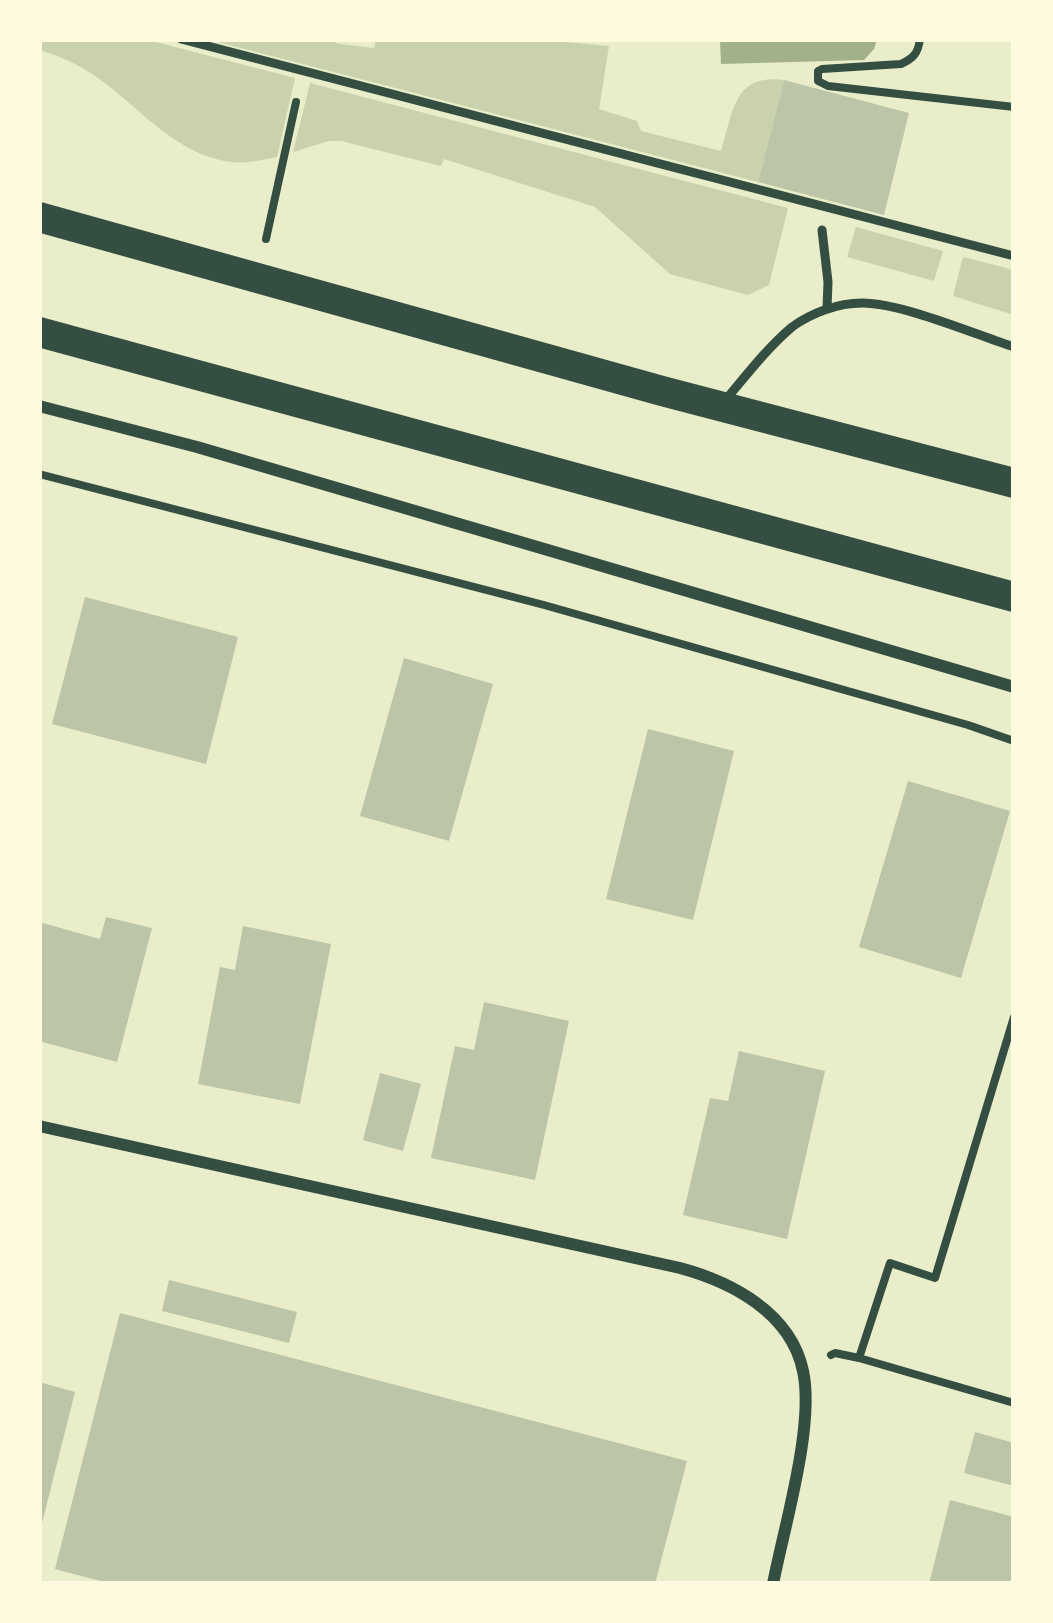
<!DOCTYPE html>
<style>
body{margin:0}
#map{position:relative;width:1053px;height:1623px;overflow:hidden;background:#e9edc9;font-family:"Space Grotesk",sans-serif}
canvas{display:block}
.frame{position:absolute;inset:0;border:42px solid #fefae0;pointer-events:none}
</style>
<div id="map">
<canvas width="1053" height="1623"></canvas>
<div class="frame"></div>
</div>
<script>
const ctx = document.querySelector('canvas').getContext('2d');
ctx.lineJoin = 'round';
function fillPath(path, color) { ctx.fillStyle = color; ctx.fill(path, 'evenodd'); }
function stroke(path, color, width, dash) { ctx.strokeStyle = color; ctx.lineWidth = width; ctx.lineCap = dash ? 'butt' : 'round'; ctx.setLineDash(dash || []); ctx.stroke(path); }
const green = new Path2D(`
 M39 39H144L295 78 277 157C262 160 246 164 231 162 176 155 140 108 98 78 80 65 60 56 39 50Z
 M206 39H325L340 44 374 48 376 39H534L609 46 599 109 637 121 641 131 721 151C733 115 732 73 784 80L758 182Z
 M310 83 788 208 769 285 748 295 670 274 595 207 444 159 441 166 341 141H329L293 152Z
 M856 227 943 251 934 281 847 257Z
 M963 257 1014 270V315L953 296Z`);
const water = new Path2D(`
 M720 39H877L874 49 864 60 721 64Z`);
const building = new Path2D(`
 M784 80 909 113 884 215 758 182Z
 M85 597 238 637 206 764 52 724Z
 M404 658 493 684 449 841 360 816Z
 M648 729 734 751 693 920 606 899Z
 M908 781 1010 811 961 978 859 947Z
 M106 917 152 928 117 1062 39 1041V922L100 939Z
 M243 926 331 944 300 1104 198 1084 220 967 235 970Z
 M484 1002 569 1021 535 1180 431 1158 455 1046 474 1050Z
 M739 1051 825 1071 787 1239 683 1215 710 1098 728 1101Z
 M380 1073 421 1084 403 1151 363 1140Z
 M169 1280 297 1312 289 1343 162 1311Z
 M120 1313 687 1461 655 1584H112L55 1569Z
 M39 1382 75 1392 41 1527H39Z
 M975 1432 1014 1443V1486L964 1473Z
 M950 1500 1014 1517V1584H929Z`);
const path = new Path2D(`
 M920 39C918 53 914 58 901 64L822 69 818 71V81L828 86 1014 107
 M266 239 296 102
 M39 474 544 605 968 725 1014 741
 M831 1355 835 1353 859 1358 1014 1403
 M859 1358 890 1263 935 1278 1014 1017`);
const service = new Path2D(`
 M181 39 1014 256
 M822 230 828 282 827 308
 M723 403C745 377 766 349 792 327 811 313 838 303 862 303 902 303 974 334 1014 347`);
const minor = new Path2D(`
 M39 406 197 447 1014 687
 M39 1126 680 1268C732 1282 791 1313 803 1371 815 1425 784 1527 773 1584`);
const primary = new Path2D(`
 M39 217 662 391 1014 483
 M39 332 1014 597`);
fillPath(green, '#cad2ad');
fillPath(water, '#a3b18a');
fillPath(building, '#bcc5a7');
stroke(path, '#344e41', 8);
stroke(service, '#344e41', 9);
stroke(minor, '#344e41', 12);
stroke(primary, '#344e41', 30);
</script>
